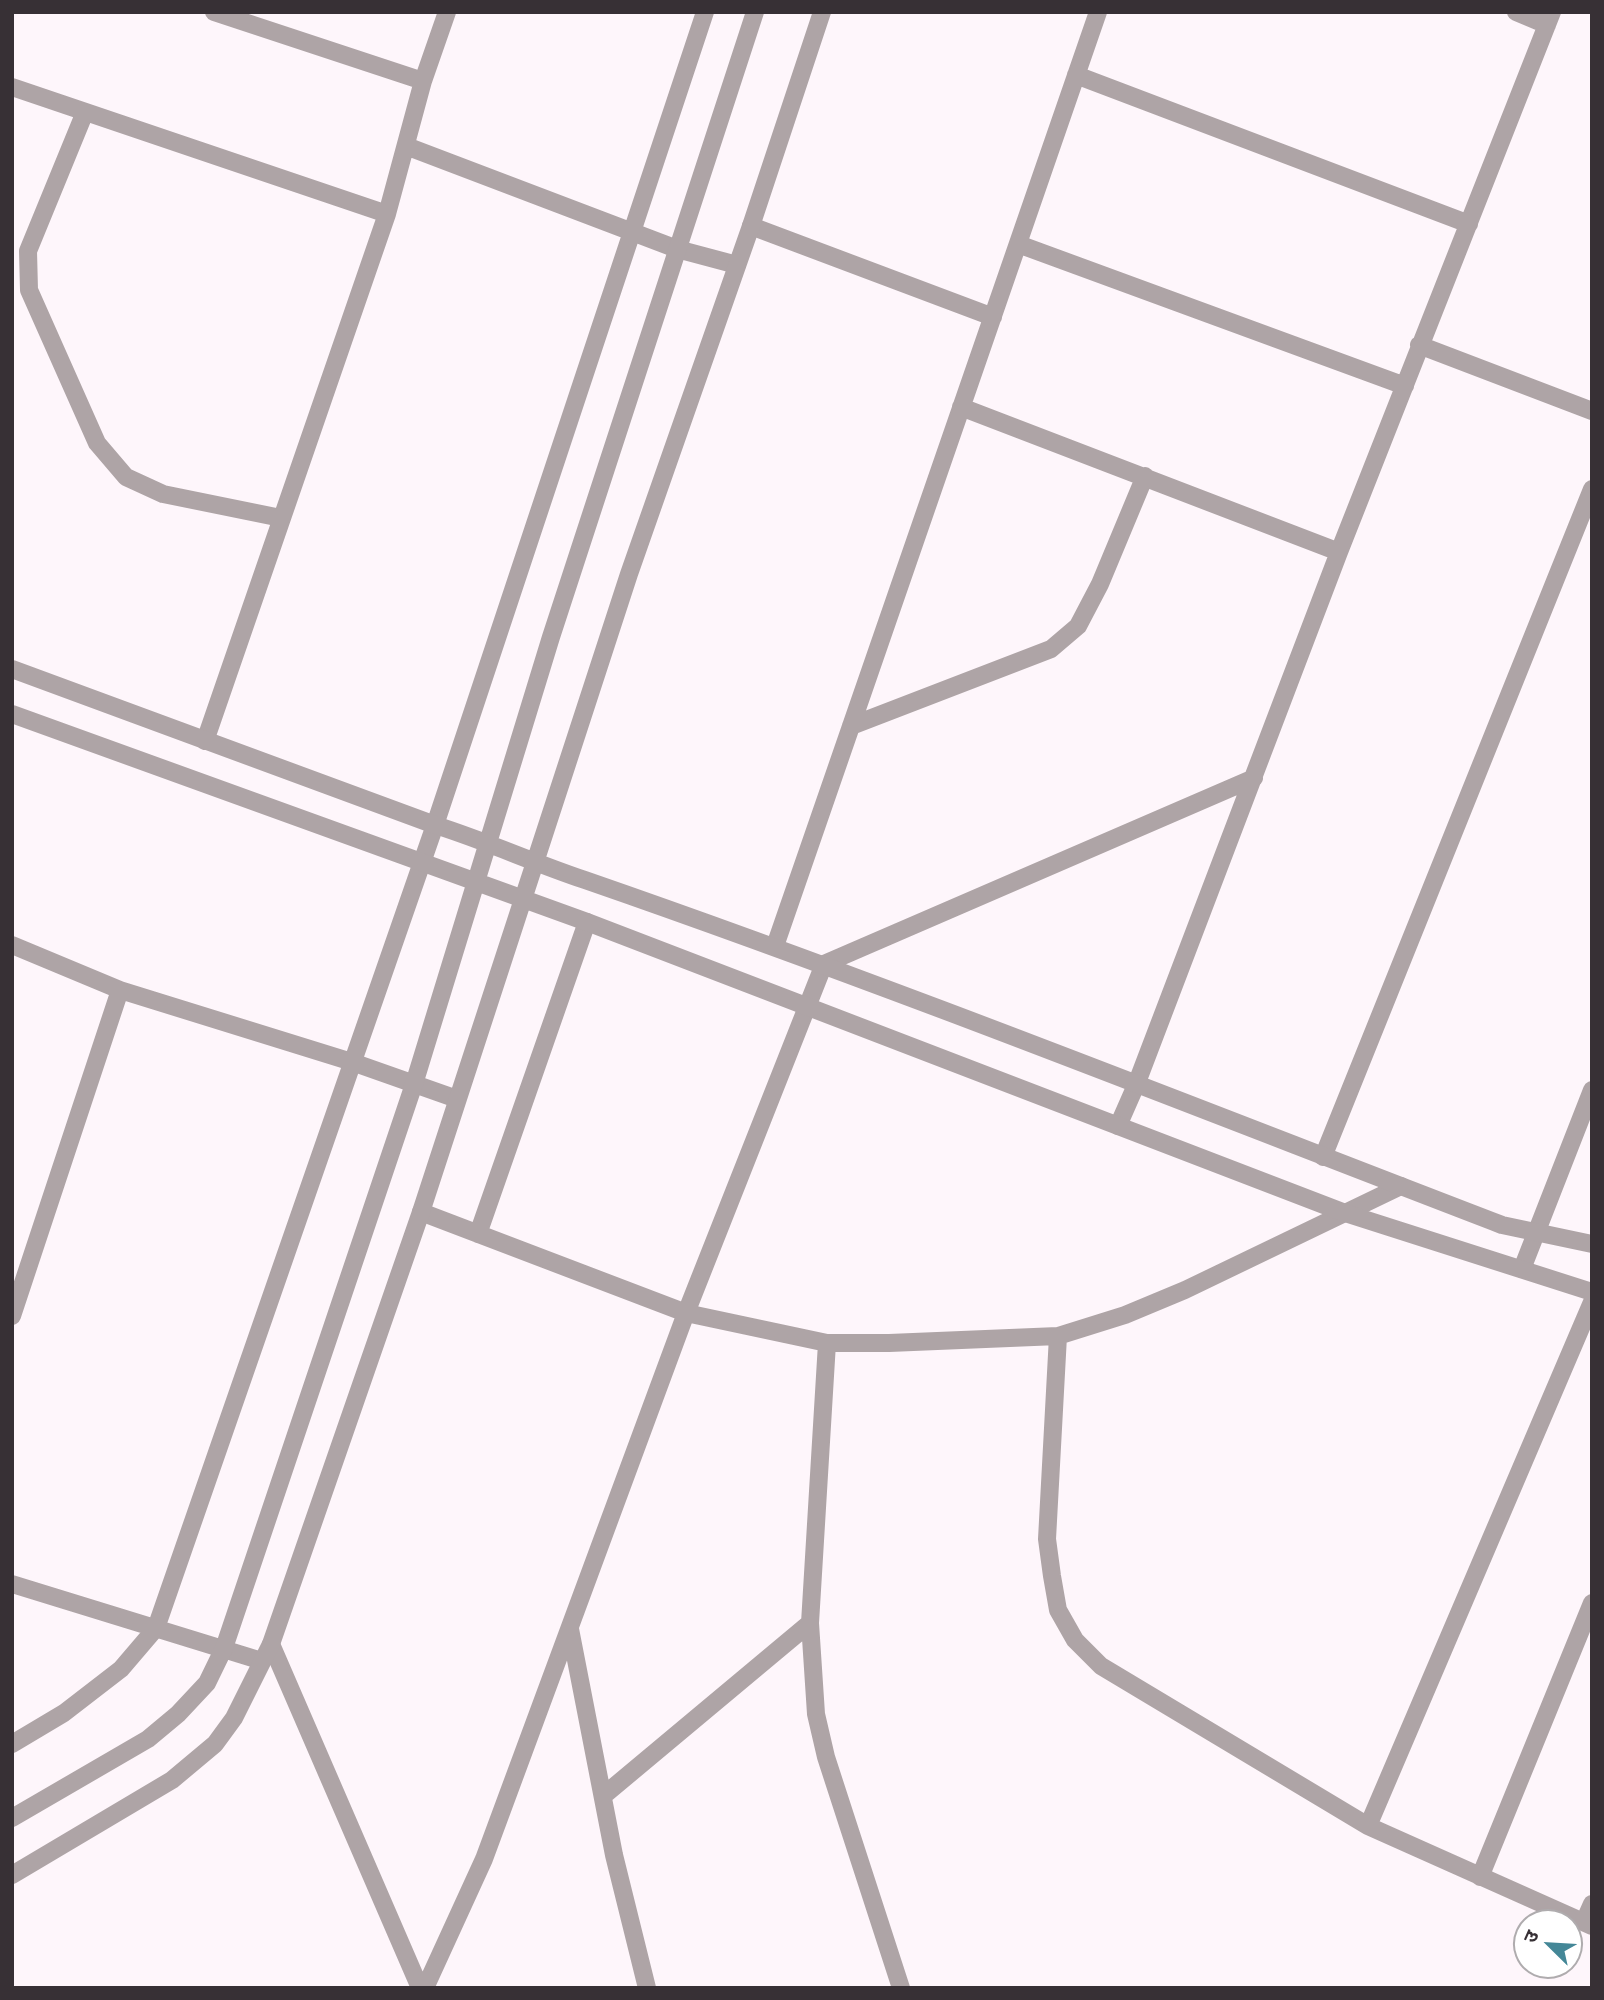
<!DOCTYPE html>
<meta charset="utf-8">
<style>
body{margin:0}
#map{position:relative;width:1604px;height:2000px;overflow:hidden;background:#fef6fb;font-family:"PT Sans","Noto Sans Devanagari",sans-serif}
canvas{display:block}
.frame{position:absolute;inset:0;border:14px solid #373035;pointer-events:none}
.north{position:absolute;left:1513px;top:1909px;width:70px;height:70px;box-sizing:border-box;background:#fff;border:2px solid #afacae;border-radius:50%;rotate:294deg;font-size:19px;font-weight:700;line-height:28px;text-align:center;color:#373035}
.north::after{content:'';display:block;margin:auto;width:24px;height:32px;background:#448797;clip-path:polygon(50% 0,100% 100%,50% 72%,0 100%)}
</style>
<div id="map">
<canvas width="1604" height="2000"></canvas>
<div class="frame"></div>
<div class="north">उ</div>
</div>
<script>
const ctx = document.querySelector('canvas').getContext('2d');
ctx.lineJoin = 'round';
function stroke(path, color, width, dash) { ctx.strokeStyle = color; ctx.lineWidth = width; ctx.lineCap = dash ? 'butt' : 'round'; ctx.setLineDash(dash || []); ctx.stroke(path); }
const minor = new Path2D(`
 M214 12 423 81
 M1516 12 1547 25
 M1076 75 1469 224
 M12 87 387 214
 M85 112 28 251 29 290 97 443 126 477 163 494 281 518
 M406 146 677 249 737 265
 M751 226 993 317
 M1018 244 1405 386
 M1419 345 1592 411
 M961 407 1339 552
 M851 726 1051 649 1078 626 1100 584 1145 476
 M205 741 387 214 423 81 447 12
 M12 945 120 990 352 1062 457 1099
 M775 946 1098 12
 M1118 1126 1136 1085 1339 552 1552 12
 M1323 1157 1592 489
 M421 1212 686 1313 827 1343H889L1058 1336 1125 1315 1185 1290 1401 1186
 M478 1234 587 922
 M1522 1269 1592 1090
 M12 1316 120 990
 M1058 1336 1047 1539 1052 1576 1058 1610 1075 1640 1101 1666 1368 1826 1592 1926
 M827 1343 810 1623 816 1714 826 1757 901 1988
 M12 1584 262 1661
 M570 1629 614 1855 647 1988
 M271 1644 420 1988
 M12 1744 64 1713 121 1669 156 1628 435 825 705 12
 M603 1796 810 1623
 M1368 1826 1592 1302
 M1480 1877 1592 1603
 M1584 1922 1592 1904
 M425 1988 484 1859 686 1313 824 964 1254 778`);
const tertiary = new Path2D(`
 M12 669 435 825C486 841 534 863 585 880 894 987 1197 1108 1502 1225L1592 1244
 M12 714 587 922 1345 1213 1592 1292
 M12 1818 148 1739 178 1714 207 1683 224 1648 414 1084 551 637 755 12
 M12 1875 172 1780 215 1744 234 1718 271 1644 421 1212 629 574 751 226 822 12`);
stroke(minor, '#aea4a6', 18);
stroke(tertiary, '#aea4a6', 18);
</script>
